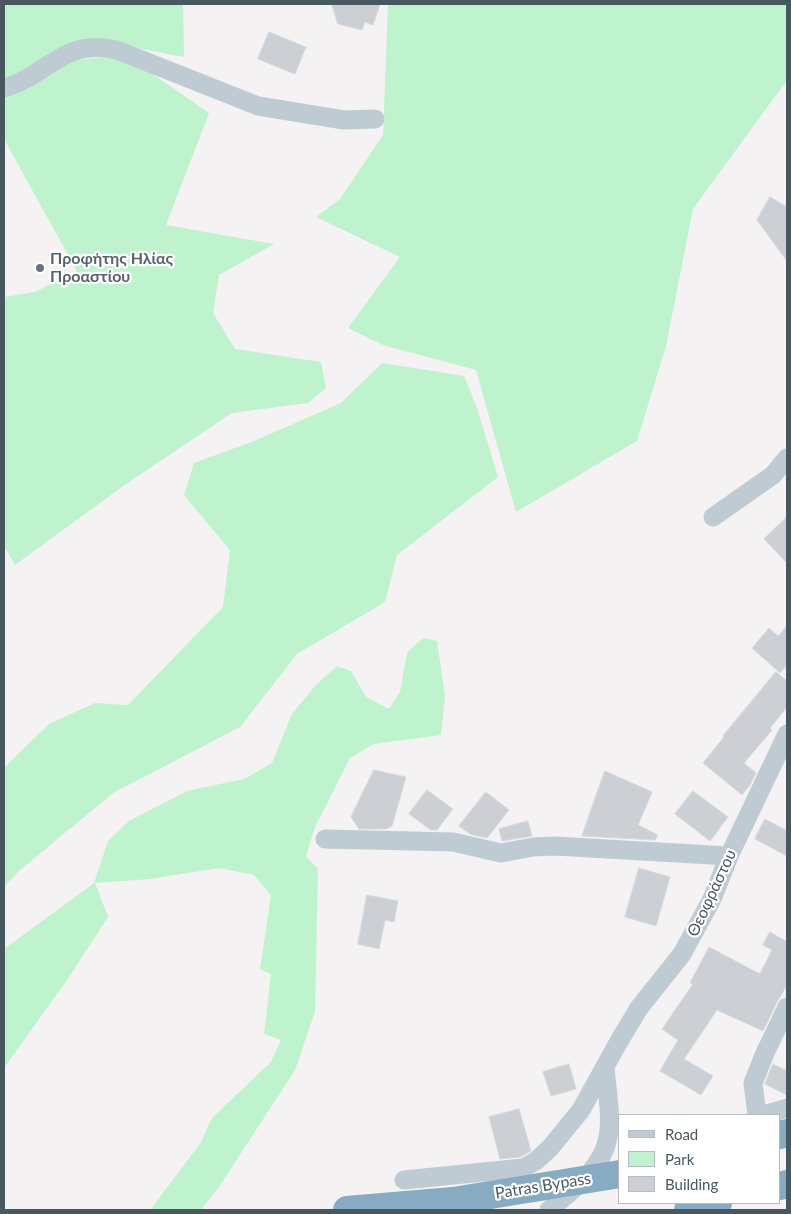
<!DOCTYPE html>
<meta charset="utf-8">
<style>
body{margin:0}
#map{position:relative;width:791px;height:1214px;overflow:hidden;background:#f4f2f2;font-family:Lato,sans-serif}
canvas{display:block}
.frame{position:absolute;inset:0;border:5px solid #485861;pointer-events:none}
.legend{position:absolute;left:618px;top:1114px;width:162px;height:90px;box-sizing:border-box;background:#fff;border:1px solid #b6bcc0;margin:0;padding:6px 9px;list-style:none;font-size:15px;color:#485861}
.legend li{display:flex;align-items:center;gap:10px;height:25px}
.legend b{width:25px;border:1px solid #b6bcc0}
</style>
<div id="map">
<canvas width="791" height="1214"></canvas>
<div class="frame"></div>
<ul class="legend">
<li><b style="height:6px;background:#bfcbd2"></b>Road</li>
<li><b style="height:14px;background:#bff3cd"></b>Park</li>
<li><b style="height:14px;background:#ccd0d4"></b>Building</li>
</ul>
</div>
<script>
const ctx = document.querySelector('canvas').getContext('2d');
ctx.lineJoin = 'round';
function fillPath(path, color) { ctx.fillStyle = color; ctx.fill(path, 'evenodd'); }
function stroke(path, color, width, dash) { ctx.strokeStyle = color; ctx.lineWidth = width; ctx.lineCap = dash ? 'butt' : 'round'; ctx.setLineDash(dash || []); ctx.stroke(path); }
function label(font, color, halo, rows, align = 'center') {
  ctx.font = font + ' Lato,sans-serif'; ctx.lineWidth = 4.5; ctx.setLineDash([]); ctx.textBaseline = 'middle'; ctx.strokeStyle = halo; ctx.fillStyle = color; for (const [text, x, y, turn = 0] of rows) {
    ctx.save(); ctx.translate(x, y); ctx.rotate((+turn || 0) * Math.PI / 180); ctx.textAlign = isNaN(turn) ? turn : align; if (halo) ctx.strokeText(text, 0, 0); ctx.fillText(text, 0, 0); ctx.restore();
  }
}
const green = new Path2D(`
 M4 4H183L184 57 95 40 4 83Z
 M388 4H787V80L693 209 666 346 637 441 516 512 476 370 383 345 348 328 400 257 316 217 340 199 383 135Z
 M125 55 209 113 166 225 274 244 219 275 213 313 235 349 321 362 326 388 308 403 232 413 126 484 15 565 4 546V297L35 292 77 271 4 139V97L66 61Z
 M382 363 464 376 477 408 498 477 397 555 385 602 297 654 240 727 113 793 20 870 4 887V768L49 724 95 703 128 705 223 607 230 550 184 495 194 463 254 441 341 403Z
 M423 638 437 641 445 696 441 735 374 744 350 758 315 827 306 856 318 869 315 1012 295 1070 219 1187 201 1210H150L200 1144 212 1118 271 1062 281 1040 264 1034 271 974 260 969 271 895 254 875 219 868 150 879 95 883 108 917 67 980 4 1068V949L94 883 108 841 129 821 187 791 244 779 272 763 292 714 315 686 337 666 351 671 366 697 389 709 400 692 407 653Z`);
const building = new Path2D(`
 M332 4H380L373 25 365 22 362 30 338 24Z
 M269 32 306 47 295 74 258 59Z
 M770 197 787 207V261L757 220Z
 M787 517V563L764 539Z
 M787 626V665L780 673 752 648 769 628 778 636Z
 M776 672 787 681V707L770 728 772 730 744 763 756 773 750 785 742 795 703 763 724 737 723 736Z
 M374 770 406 777 392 826 386 829H359L351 817Z
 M605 771 652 792 638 825 658 835 655 840 582 836Z
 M427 790 453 809 437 830H431L409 814Z
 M693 791 728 817 710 841 675 814Z
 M486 792 509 810 487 838 470 834 459 826Z
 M765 819 787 831V856L755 839Z
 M528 821 532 836 502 841 499 829Z
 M639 868 670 877 656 926 625 917Z
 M367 895 398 901 394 922 385 920 379 949 358 944Z
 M770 932 787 942V985L777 1002 763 1031 717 1010 684 1059 713 1076 701 1095 660 1071 678 1040 662 1029 693 984 690 983 709 947 760 974 772 950 763 945Z
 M569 1064 576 1089 551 1096 543 1072Z
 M773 1064 787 1071V1095L765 1084Z
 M519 1109 531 1151 520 1157 500 1159 489 1117Z`);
const minor = new Path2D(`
 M4 88C48 76 63 37 117 50L258 106 344 120 375 119
 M713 517 773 475 787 458
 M325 839 453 842 501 853 533 847 555 846 729 856
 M757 1115 753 1083 765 1053 787 1007
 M763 1115 787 1108
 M404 1180 523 1168 536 1161 550 1148 581 1110 618 1043 639 1008 682 954 712 899 729 856 787 734
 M549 1210C569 1193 595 1174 605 1148 614 1124 607 1093 605 1068`);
const motorway = new Path2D(`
 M780 1135 787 1133
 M780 1186 787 1184
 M347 1210 453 1201 620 1174
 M688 1210 718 1203`);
const markers = [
 [40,268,5,"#6b7280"]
];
const worshipNames = [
 ["Προφήτης Ηλίας",50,259],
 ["Προαστίου",50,277]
];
const streetNames = [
 ["Θεοφράστου",712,893,-65],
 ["Patras Bypass",543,1186,-9]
];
fillPath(green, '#bff3cd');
fillPath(building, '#ccd0d4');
stroke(building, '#d5d9dd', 1);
stroke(minor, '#bfcbd2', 19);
stroke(motorway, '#87abc2', 28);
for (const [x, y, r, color] of markers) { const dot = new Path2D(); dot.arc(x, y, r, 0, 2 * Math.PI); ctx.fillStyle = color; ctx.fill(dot); stroke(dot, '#fff', 2); }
label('bold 16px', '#5b616d', '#fff', worshipNames, 'left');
label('16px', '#485861', '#fff', streetNames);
</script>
